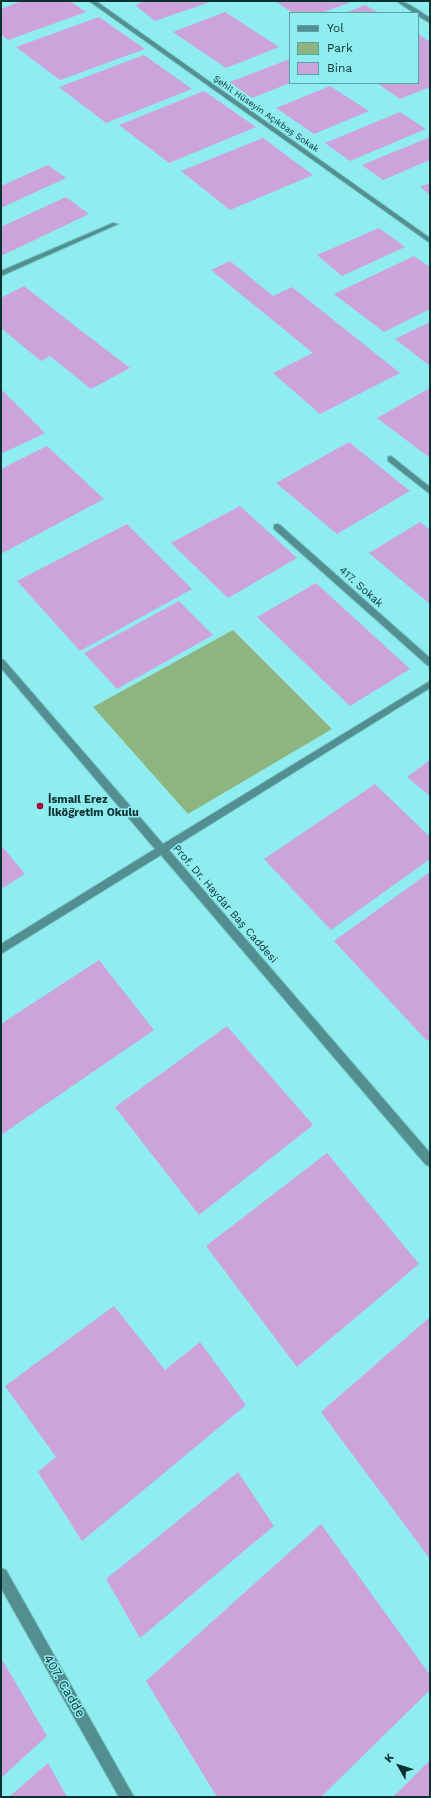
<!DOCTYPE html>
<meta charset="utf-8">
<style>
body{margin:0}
#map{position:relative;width:431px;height:1798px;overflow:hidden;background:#90edef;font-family:"Work Sans",sans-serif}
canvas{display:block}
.frame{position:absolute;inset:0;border:2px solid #073233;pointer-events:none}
.legend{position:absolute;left:289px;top:12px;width:130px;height:72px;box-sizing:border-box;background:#90edef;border:1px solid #59a2a4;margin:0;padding:5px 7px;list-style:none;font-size:12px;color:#073233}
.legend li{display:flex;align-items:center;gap:8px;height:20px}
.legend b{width:20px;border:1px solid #59a2a4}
.north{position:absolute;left:379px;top:1746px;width:40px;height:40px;-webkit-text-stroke:3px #90edef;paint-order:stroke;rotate:309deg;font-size:11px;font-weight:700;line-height:16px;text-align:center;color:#073233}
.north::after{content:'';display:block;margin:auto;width:14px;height:18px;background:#073233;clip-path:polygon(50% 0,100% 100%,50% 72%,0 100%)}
</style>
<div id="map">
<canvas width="431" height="1798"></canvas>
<div class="frame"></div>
<ul class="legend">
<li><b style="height:5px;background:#538e90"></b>Yol</li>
<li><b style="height:11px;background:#8eb480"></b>Park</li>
<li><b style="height:11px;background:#cca3da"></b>Bina</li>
</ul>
<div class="north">K</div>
</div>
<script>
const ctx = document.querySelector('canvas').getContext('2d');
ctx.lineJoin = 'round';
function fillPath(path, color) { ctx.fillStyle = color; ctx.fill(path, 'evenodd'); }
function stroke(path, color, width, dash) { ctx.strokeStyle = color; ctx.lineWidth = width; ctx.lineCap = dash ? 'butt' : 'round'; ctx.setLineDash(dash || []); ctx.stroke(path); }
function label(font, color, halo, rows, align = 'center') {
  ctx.font = font + ' "Work Sans",sans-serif'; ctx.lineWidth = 3; ctx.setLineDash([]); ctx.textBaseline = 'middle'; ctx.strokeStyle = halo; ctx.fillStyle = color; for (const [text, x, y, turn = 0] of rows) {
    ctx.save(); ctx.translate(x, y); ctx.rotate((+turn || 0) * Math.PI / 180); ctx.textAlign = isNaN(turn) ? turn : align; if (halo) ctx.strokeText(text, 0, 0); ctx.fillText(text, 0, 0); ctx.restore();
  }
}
const green = new Path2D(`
 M233 630 332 729 188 814 93 707Z`);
const building = new Path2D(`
 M22 1H70L86 12 8 40 1 34V9Z
 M146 1H213L155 21 135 5Z
 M275 1H354L321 13H293Z
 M365 5 379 13H345Z
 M225 12 279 47 226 68 173 32Z
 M99 17 145 49 60 80 16 47Z
 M418 34 430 42V87L400 99 377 83H418Z
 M144 55 192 89 106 123 59 87Z
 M290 59V83L252 98 230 82Z
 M330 86 369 111 314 134 276 108Z
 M204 91 256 127 169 163 119 125Z
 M400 112 426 129 350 161 325 143Z
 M430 137V160L383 180 362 165Z
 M263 138 313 175 230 210 181 171Z
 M48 165 66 178 1 208V186Z
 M430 183V195L420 187Z
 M66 197 89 214 1 256V227Z
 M379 228 405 247 342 276 317 255Z
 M414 256 430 267V309L384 332 334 294Z
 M230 261 273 296 292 287 400 373 320 414 273 373 313 353 211 270Z
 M24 286 88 336 130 368 91 389 50 356 41 361 1 328V298Z
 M430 322V366L395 339Z
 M430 388V458L377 418Z
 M1 389 45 433 1 454Z
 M349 442 410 491 337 534 276 483Z
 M47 446 104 499 1 554V469Z
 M240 506 297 558 228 598 171 543Z
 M420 522 430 530V604L369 553Z
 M127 524 192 589 80 651 17 581Z
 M316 583 410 669 350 706 257 617Z
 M179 601 213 635 117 689 84 653Z
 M430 760V796L407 777Z
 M375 784 430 837V859L331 930 264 859Z
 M1 845 25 874 1 889Z
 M430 872V1039L427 1041 334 941Z
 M99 960 154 1030 1 1135V1024Z
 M227 1026 313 1125 199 1215 115 1107Z
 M327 1153 419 1264 297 1367 206 1246Z
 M114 1306 165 1370 200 1342 246 1405 82 1541 38 1472 56 1457 5 1386Z
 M430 1317V1559L321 1412Z
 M238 1472 274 1526 140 1638 106 1579Z
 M321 1524 430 1675V1690L321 1797H217L146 1681Z
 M1 1658 47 1736 1 1778Z
 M430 1760V1797H393Z
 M48 1763 67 1797H9Z`);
const minor = new Path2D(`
 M89 1H96L430 238V243Z
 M396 1C408 1 420 12 430 18V23L418 16V13H414Z
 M113 223 118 224 1 276V271Z
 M391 456 430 487V494L388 461V457Z
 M277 524 280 525 430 658V666L427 665 274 529V525Z
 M1 659 4 660 163 844 430 681V688L169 850 430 1153V1166L426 1165 161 855 1 954V944L155 849 1 668Z
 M1 1568 6 1570 134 1797H119L1 1588Z`);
const markers = [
 [40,806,4,"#a2032f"]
];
const farStreetnames = [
 ["Şehit Hüseyin Açıkbaş Sokak",266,114,35]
];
const streetNames = [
 ["417. Sokak",361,587,42],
 ["Prof. Dr. Haydar Baş Caddesi",225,904,49]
];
const poiNames = [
 ["İsmail Erez",48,800],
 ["İlköğretim Okulu",48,813]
];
const nearStreetnames = [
 ["407. Cadde",64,1686,60]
];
fillPath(green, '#8eb480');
fillPath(building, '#cca3da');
stroke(minor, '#75c8c9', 2);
fillPath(minor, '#538e90');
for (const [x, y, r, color] of markers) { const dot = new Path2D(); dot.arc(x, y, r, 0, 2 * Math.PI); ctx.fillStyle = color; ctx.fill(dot); stroke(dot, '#90edef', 1.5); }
label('9px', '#073233', '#90edef', farStreetnames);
label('11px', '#073233', '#90edef', streetNames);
label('bold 11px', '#073233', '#90edef', poiNames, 'left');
label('13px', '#073233', '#90edef', nearStreetnames);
</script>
